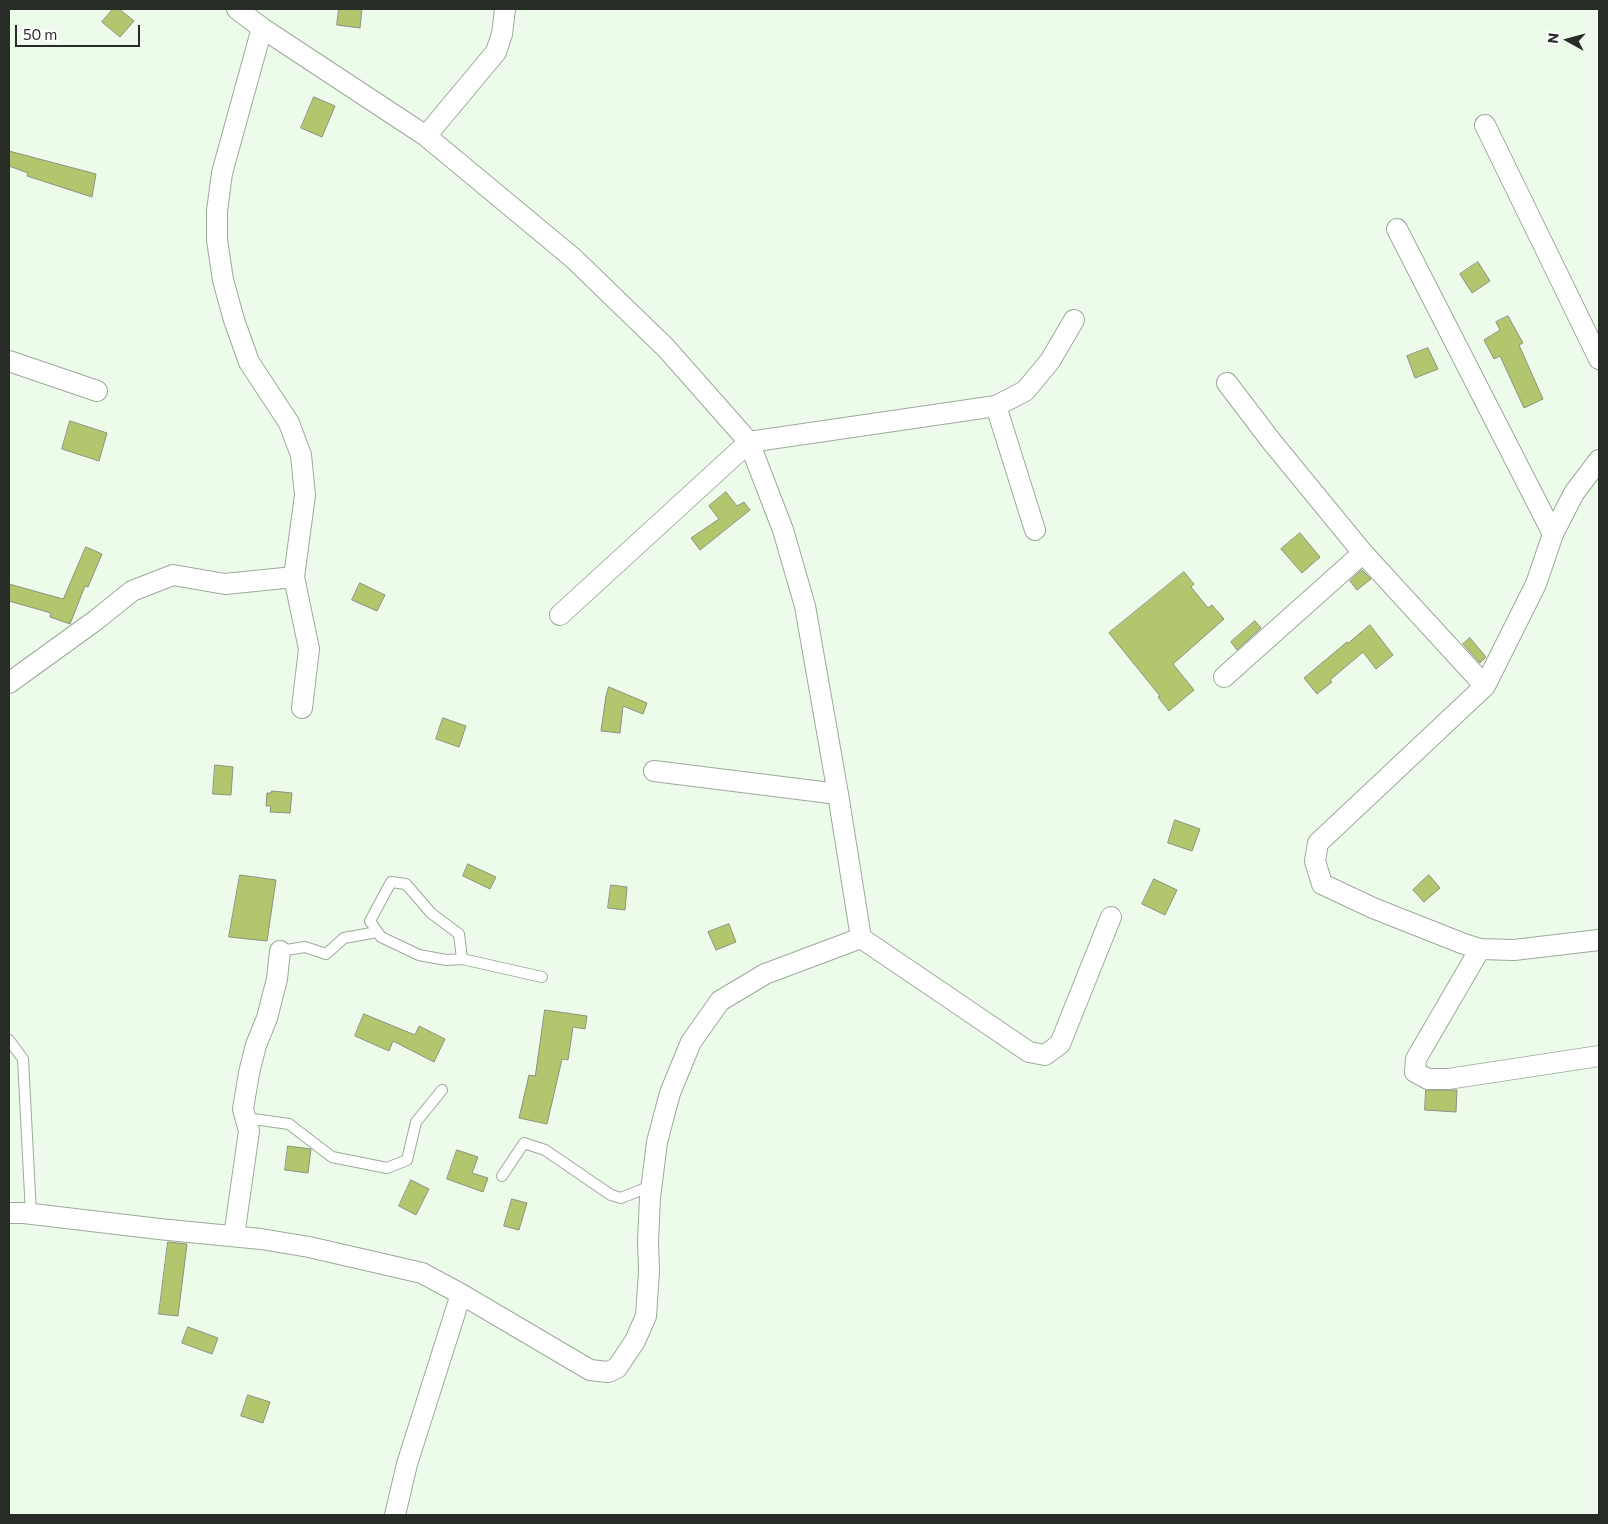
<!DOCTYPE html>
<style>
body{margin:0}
#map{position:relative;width:1608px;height:1524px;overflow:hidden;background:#edfbeb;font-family:Commissioner,sans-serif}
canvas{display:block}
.frame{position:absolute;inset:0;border:10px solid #272c26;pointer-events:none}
.north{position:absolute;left:1543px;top:15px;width:50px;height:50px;-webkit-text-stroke:4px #fff;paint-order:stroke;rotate:277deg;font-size:14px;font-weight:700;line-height:20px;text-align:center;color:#272c26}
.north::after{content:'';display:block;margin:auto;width:18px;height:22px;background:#272c26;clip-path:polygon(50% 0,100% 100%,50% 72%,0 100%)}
.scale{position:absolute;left:15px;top:25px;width:125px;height:22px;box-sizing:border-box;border:2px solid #272c26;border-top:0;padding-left:6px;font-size:15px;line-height:18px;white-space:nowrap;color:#272c26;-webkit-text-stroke:4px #fff;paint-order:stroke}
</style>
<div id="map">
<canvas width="1608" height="1524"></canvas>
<div class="frame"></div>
<div class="north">N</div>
<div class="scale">50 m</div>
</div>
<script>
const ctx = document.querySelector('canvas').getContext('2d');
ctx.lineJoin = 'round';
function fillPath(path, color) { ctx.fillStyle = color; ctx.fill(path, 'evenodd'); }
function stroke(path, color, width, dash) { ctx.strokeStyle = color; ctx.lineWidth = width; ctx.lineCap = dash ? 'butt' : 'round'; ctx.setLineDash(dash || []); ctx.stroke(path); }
const building = new Path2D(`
 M113 9H119L134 21 120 37 102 22Z
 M339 9H362L360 28 337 25Z
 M314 97 335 106 322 137 301 128Z
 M9 151 96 174 92 197 27 176 28 173 9 166Z
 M1478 262 1490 281 1472 293 1460 274Z
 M1508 316 1523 343 1519 345 1543 399 1524 408 1500 356 1494 359 1484 340 1500 330 1496 322Z
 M1428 348 1438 369 1415 378 1407 356Z
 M70 421 107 433 99 461 62 449Z
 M726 492 737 506 744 502 750 510 700 550 691 538 719 519 709 506Z
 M1300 533 1320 557 1302 573 1281 549Z
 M86 547 102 554 88 587 85 586 70 624 50 617 51 613 9 601V584L63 599Z
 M1362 570 1371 579 1357 590 1350 581Z
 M1184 572 1194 584 1191 587 1208 608 1212 605 1224 619 1173 664 1194 690 1169 711 1158 697 1160 696 1109 633Z
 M360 583 385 595 377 611 352 600Z
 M1255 621 1261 628 1237 650 1231 642Z
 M1370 625 1393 655 1376 669 1363 652 1330 680 1332 682 1317 694 1304 678 1347 642 1348 643Z
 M1470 638 1486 657 1480 663 1463 644Z
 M609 687 647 703 643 714 623 706 620 733 601 731 606 696Z
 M443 718 466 726 459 747 436 739Z
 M215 765 233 767 231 795 213 794Z
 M272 791 292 793 290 813 270 812 271 806H266L267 793H271Z
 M1175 820 1200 829 1192 851 1168 843Z
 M468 864 496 877 490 889 463 876Z
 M240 875 276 880 267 941 229 937Z
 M1429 875 1440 888 1424 902 1413 890Z
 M1154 879 1177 890 1165 915 1142 904Z
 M611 885 627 887 625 910 608 908Z
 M729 924 736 942 716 950 708 932Z
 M545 1010 587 1016 585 1029 573 1027 568 1060 562 1059 547 1124 519 1118 529 1075 535 1076Z
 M364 1014 415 1035 419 1026 445 1039 434 1062 393 1041 389 1051 355 1036Z
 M1426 1090H1457L1456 1112 1425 1110Z
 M288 1146 311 1149 308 1173 285 1170Z
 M457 1150 478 1157 472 1173 488 1178 483 1192 447 1179Z
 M411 1180 429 1189 416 1215 399 1206Z
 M512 1199 527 1203 519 1230 504 1226Z
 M168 1242 187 1244 178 1316 159 1314Z
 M188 1327 218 1338 212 1354 182 1343Z
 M248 1395 270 1402 263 1423 241 1416Z`);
const lane = new Path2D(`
 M391 882 406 884 431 913 459 934 462 959 446 960 419 955 381 937 370 921Z
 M280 951 305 947 326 954 344 938 377 932
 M462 959 542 977
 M9 1040 23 1059 31 1214
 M246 1118 289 1124 332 1157 387 1168 407 1160 416 1122 442 1090
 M502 1176 524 1143 545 1150 611 1195 621 1198 651 1186`);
const street = new Path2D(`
 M237 9 262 28 426 136 573 258 666 348 749 442 783 530 805 606 838 794 861 938 1029 1052 1045 1055 1060 1044 1111 917
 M262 28 222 173 217 211V240L223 280 234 320 249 362 289 423 301 455 305 495 294 577 309 649 302 708
 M1485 125 1599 359
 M426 136 496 52 502 34 505 9
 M1397 229 1553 534
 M9 361 97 391
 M1227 383 1272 442 1363 553 1485 686
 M996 406 1035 530
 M1599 460 1574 493 1553 534 1536 584 1485 686 1318 843 1315 861 1322 884 1373 908 1464 944 1480 949 1514 950 1599 940
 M560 615 749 442 996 406 1025 391 1050 361 1074 320
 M1224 677 1363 553
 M9 683 96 620 132 591 173 575 225 584 294 577
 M654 771 838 794
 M1480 949 1416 1059 1415 1072 1428 1079H1448L1599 1056
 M9 1213H24L159 1229 261 1239 309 1247 422 1273 461 1294 590 1370 608 1372 617 1368 635 1341 646 1316 649 1271 648 1241 650 1198 657 1142 670 1093 691 1042 720 1001 765 974 861 938
 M234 1236 249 1131 243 1109 249 1073 256 1045 267 1018 277 979 280 951
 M395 1515 407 1464 461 1294`);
fillPath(building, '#b2c66e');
stroke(building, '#8d9280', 1);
stroke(lane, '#9daa9b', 12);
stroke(street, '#9daa9b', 22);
stroke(lane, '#fff', 10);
stroke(street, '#fff', 20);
</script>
